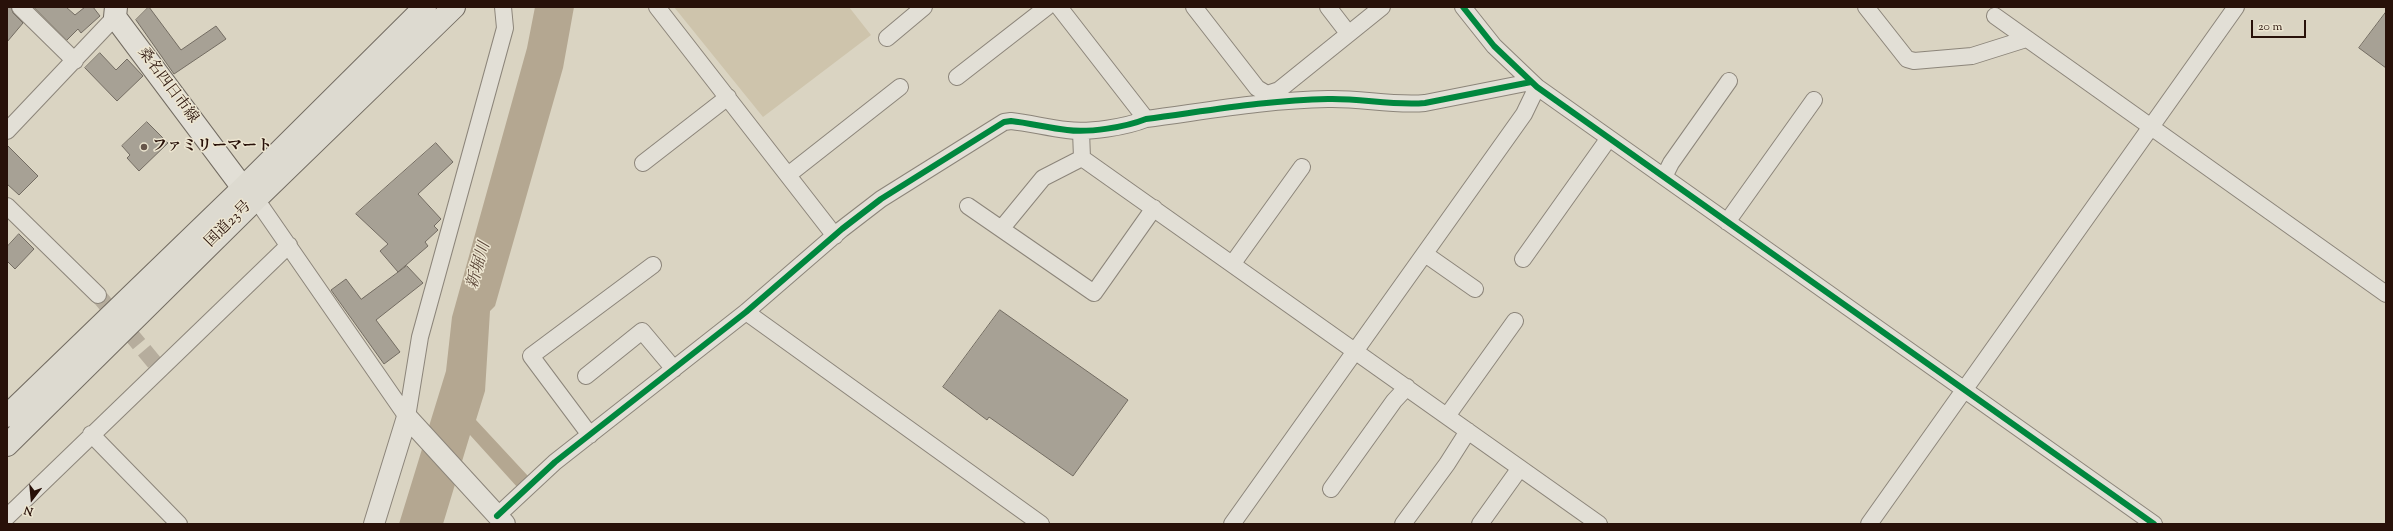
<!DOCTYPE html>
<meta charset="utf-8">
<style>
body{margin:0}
#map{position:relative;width:2393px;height:531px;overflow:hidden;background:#dad4c2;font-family:"Sorts Mill Goudy",serif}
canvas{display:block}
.frame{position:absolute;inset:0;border:8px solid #281109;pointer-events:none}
.north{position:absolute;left:12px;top:479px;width:40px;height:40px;-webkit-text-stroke:3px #ede6d1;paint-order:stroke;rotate:196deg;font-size:11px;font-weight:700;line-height:16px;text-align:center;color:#281109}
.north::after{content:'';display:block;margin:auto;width:14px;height:18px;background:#281109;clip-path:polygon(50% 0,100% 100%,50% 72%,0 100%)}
.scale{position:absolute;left:2251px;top:20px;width:55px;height:18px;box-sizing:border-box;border:2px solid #281109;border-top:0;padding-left:5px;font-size:12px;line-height:14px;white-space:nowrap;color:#281109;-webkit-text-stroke:3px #ede6d1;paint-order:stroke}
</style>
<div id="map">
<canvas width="2393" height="531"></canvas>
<div class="frame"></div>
<div class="north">N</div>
<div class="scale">20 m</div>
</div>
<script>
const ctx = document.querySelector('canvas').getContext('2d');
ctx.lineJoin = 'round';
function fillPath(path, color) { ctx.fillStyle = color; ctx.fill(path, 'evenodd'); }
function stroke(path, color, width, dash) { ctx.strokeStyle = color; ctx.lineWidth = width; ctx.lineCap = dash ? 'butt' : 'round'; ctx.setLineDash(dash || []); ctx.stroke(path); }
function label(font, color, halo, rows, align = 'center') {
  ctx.font = font + ' "Sorts Mill Goudy","Noto Serif JP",serif'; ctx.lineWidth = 3; ctx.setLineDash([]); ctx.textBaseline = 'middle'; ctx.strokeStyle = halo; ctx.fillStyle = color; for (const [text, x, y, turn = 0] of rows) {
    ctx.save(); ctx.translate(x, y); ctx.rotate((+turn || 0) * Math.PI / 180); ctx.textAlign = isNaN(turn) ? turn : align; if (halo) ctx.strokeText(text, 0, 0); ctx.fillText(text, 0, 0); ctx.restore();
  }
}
const green = new Path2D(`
 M674 7H849L871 35 763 117Z`);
const water = new Path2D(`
 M535 7H574L563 68 495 306 490 311 485 391 476 420 528 476 518 488 470 435 443 524H399L446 371 452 317 527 48Z`);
const building = new Path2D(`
 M7 7H11L13 13 23 23 7 42Z
 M34 7H66L75 15 85 7H93L100 16 81 33 78 29 67 40Z
 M149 7 181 50 216 26 226 39 174 74 136 20Z
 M2386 12V68L2359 48Z
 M100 53 116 70 127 59 143 76 117 101 85 68Z
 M147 122 168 143 139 171 127 158 130 155 122 146Z
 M436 143 453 162 418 194 441 219 434 226 438 230 425 242 428 246 398 272 380 251 388 244 356 214Z
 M7 145 38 176 19 195 7 184Z
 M19 234 34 249 15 269 7 261V247Z
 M407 266 423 283 376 320 400 352 384 364 331 290 346 279 361 299Z
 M1000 310 1128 400 1073 476 989 417 987 420 943 387Z`);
const minorTunnel = new Path2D(`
 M98 295 159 368`);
const minor = new Path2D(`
 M20 7 75 61
 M657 7 835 236
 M1059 7 1146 119
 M1194 7 1257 88 1267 94 1268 102
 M1328 7 1348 33
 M1463 7 1494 46 1537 87 2154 524
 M1866 7 1907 59 1914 61 1972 56 2026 39
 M1995 16 2386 294
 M887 38 924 7
 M957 77 1047 7
 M1267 94 1279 90 1382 7
 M7 131 115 17
 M1081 131 1082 158
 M643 163 728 97
 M788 175 900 87
 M1664 177 1671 163 1729 81
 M256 199 407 417
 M7 206 98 295
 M968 206 1094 293 1154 208
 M1727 222 1814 100
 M1002 228 1043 178 1082 158 1599 524
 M1425 254 1475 289
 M1523 259 1609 138
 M1233 263 1302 167
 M746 312 1041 524
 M586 376 642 331 674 369
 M1447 416 1515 321
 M407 417 420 337 505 28 503 7
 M91 434 179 524
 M590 435 531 356 653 265
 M1331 489 1394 401 1407 387
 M497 516 555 462 746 312 842 229 881 199 1004 122 1011 121C1030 123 1048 128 1067 130 1089 133 1126 127 1146 119 1207 111 1267 100 1328 99 1360 98 1393 106 1425 103L1531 82
 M7 517 289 245
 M1232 524 1524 114 1537 87
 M1403 524 1447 464 1468 431
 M1480 524 1520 468
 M1869 524 2236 7`);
const tertiary = new Path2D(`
 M407 417 505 524
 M374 524 407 417`);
const secondary = new Path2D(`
 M116 7 115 17 243 188 256 199`);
const trunk = new Path2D(`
 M7 416 243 188 425 7
 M7 445 256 199 454 7`);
const cycleway = new Path2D(`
 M1463 7 1494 46 1537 87 2154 524
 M497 516 555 462 746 312 842 229 881 199 1004 122 1011 121C1030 123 1048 128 1067 130 1089 133 1126 127 1146 119 1207 111 1267 100 1328 99 1360 98 1393 106 1425 103L1531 82`);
const markers = [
 [144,147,4,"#66554a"]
];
const streetNames = [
 ["桑名四日市線",167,86,53],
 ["国道23号",229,225,-45]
];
const poiNames = [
 ["ファミリーマート",152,147]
];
const waterNames = [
 ["新堀川",480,266,-74]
];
fillPath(green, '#cec4ac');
fillPath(water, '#b4a791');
fillPath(building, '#a7a195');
stroke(building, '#736c62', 1);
stroke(minorTunnel, '#b6ad9d', 16, [16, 8]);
stroke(minor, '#8c857a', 18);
stroke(tertiary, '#8c857a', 22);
stroke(secondary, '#736c62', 24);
stroke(trunk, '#736c62', 24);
stroke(minor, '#e2dfd6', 16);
stroke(tertiary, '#e2dfd6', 20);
stroke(secondary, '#e2dfd6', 22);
stroke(trunk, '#dddad0', 22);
stroke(cycleway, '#00873e', 6);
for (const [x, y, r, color] of markers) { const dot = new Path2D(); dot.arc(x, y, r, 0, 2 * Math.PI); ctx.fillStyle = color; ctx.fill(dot); stroke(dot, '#ede6d1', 1.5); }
label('15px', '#281109', '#ede6d1', streetNames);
label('bold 15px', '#281109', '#ede6d1', poiNames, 'left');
label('italic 16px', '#5a4537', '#ede6d1', waterNames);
</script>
